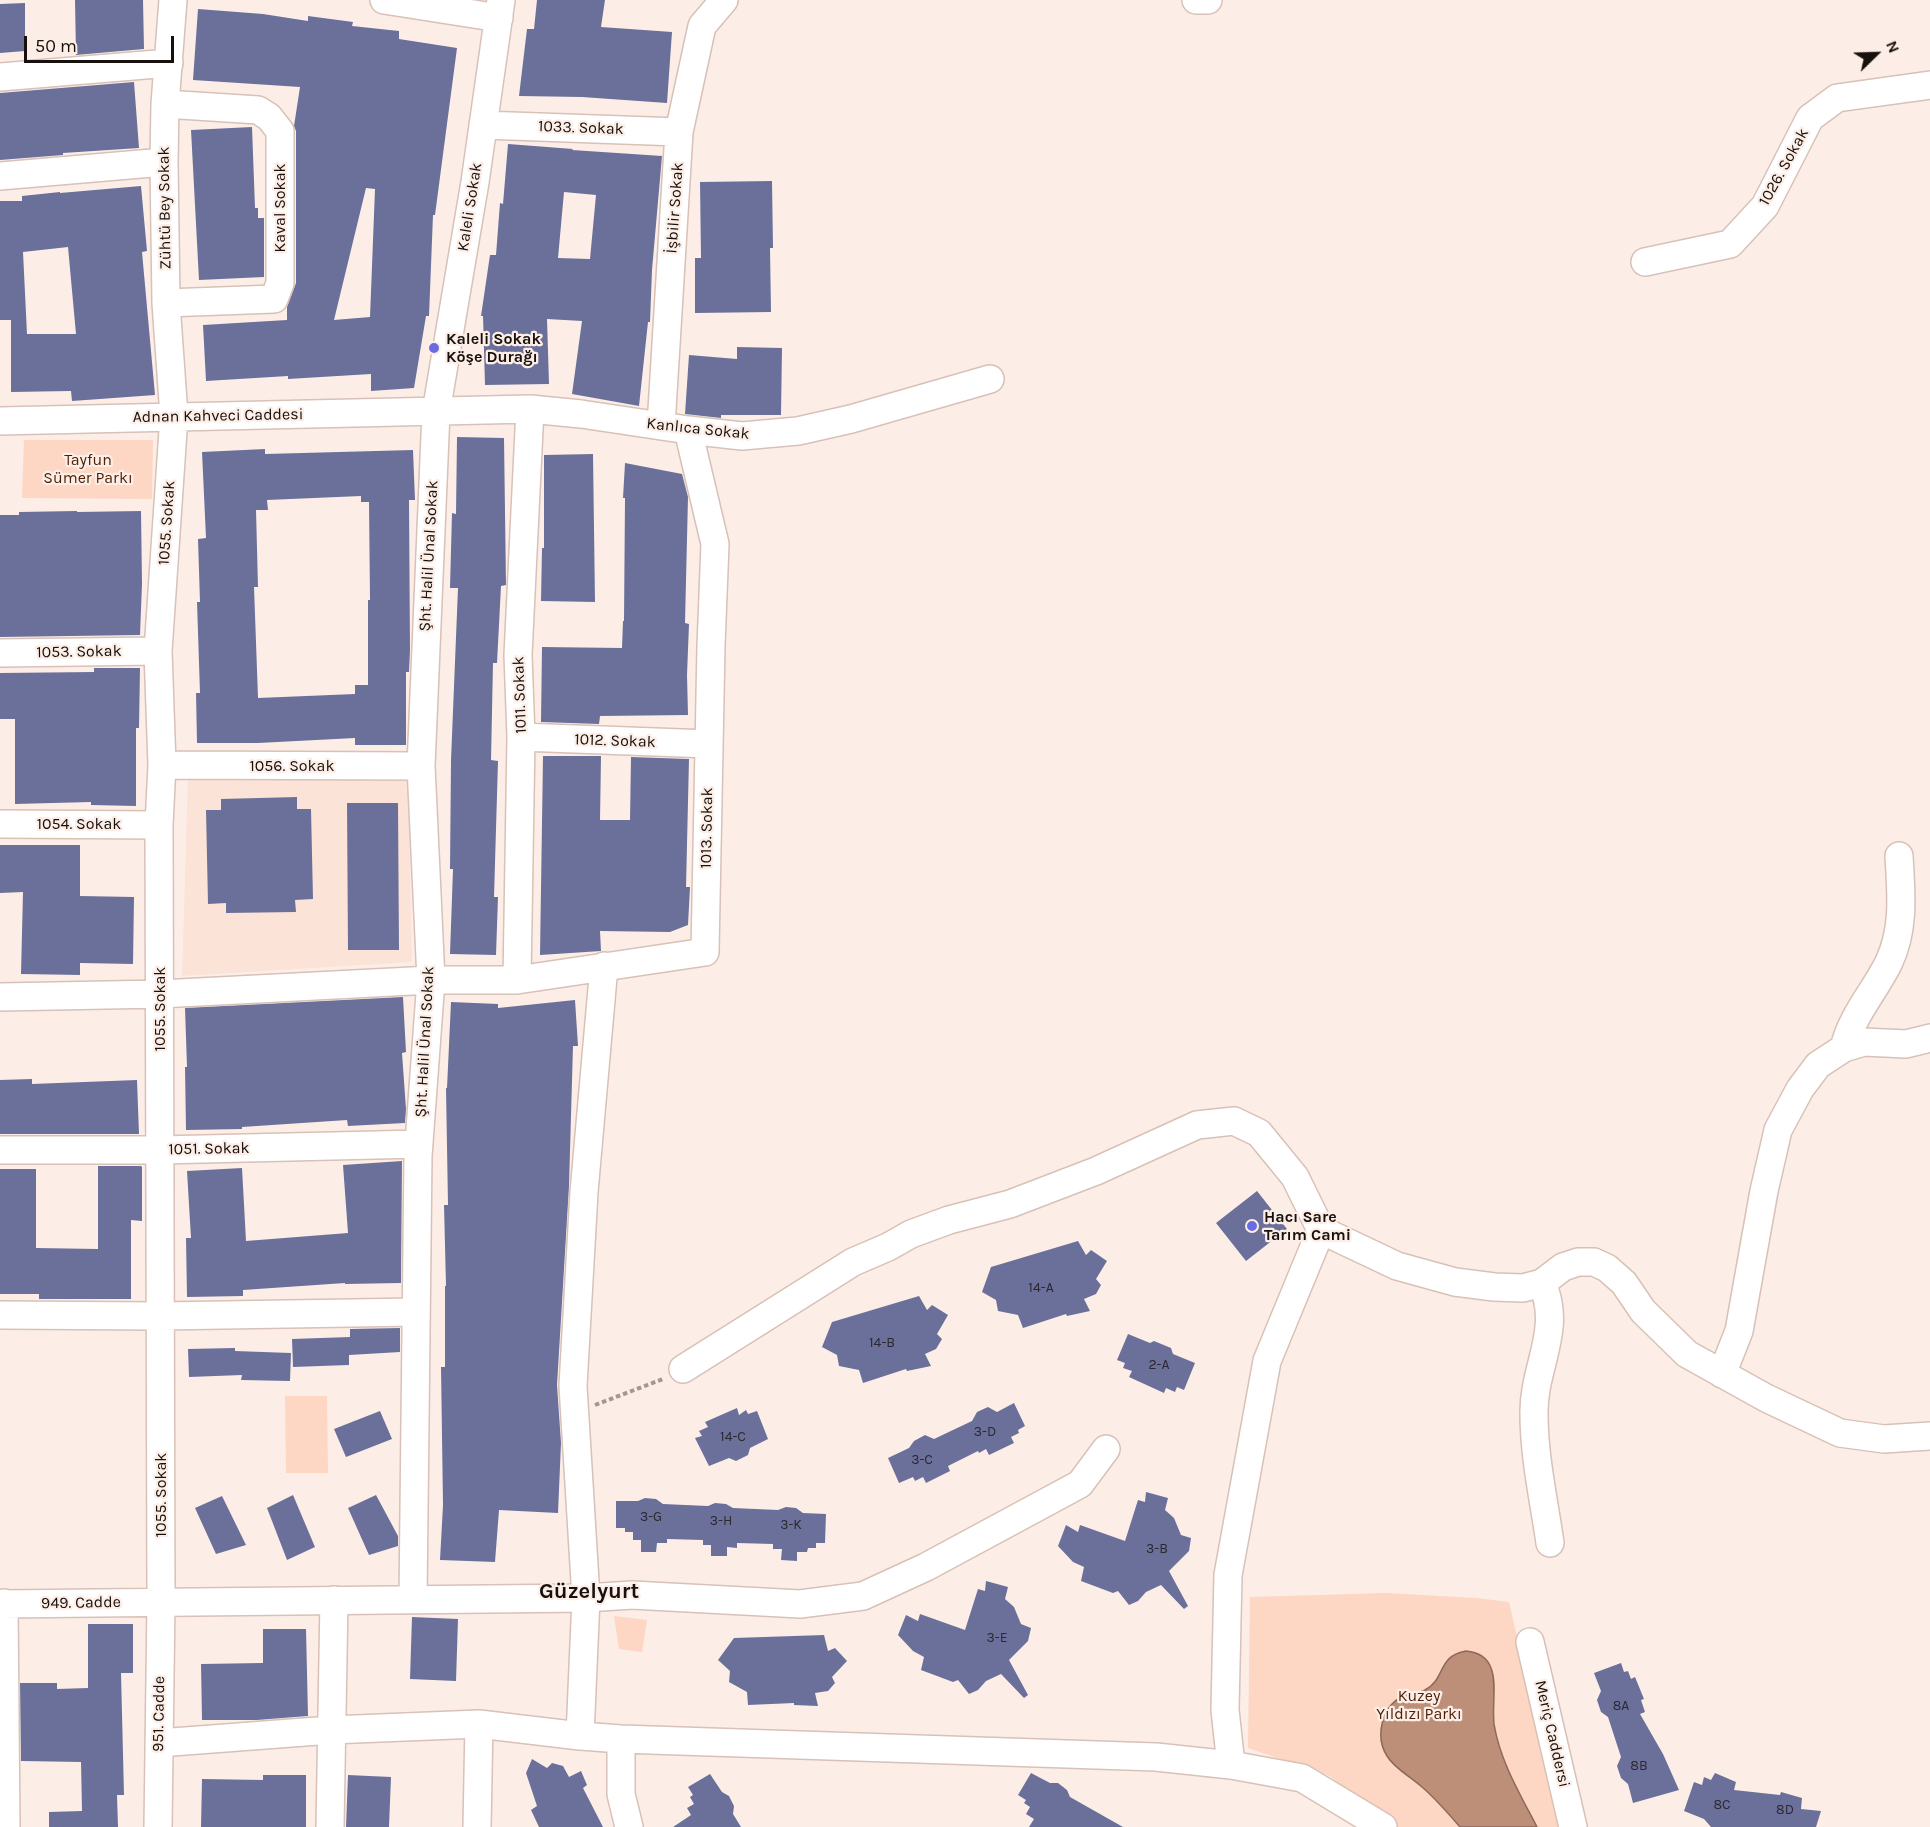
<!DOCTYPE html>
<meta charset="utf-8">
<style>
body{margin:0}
#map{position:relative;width:1930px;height:1827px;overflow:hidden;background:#fceee7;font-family:Karla,sans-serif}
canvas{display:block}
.north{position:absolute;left:1846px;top:24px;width:60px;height:60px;-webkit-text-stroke:4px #fceee7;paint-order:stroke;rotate:67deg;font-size:16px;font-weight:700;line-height:24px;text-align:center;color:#17100c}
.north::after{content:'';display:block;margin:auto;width:21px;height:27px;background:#17100c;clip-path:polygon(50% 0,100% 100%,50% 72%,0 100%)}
.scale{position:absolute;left:24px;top:36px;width:150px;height:27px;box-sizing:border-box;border:3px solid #17100c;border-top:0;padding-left:8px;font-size:18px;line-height:21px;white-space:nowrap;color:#17100c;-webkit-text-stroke:4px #fceee7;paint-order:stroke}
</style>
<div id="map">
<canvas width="1930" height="1827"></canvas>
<div class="north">N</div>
<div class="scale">50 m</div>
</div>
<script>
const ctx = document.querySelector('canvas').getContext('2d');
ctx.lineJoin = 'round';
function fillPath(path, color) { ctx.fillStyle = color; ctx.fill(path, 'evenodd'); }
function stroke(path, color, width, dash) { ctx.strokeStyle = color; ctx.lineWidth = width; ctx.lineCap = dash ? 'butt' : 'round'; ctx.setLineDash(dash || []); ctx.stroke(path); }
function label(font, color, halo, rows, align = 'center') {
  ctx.font = font + ' Karla,sans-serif'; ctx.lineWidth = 4.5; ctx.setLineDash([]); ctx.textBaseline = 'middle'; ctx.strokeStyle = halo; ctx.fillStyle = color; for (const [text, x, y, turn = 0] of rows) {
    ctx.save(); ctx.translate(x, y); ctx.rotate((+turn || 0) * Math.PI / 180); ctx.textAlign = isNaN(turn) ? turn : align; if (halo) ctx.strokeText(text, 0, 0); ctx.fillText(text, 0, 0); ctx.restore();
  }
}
const built = new Path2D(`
 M188 776 408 777 412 962 182 976Z`);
const green = new Path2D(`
 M24 440H153L152 499 22 498Z
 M285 1396H327L328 1473H286Z
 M1386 1593 1477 1598 1509 1602 1561 1827H1391L1330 1776 1248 1748 1250 1597Z
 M614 1616 647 1620 642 1652 619 1649Z`);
const water = new Path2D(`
 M1466 1651C1477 1652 1487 1657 1491 1668 1497 1683 1492 1707 1494 1724 1500 1761 1520 1794 1537 1827H1460C1448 1813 1436 1799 1422 1787 1411 1777 1395 1769 1387 1756 1375 1737 1381 1707 1403 1696 1409 1693 1418 1694 1425 1690 1446 1679 1437 1656 1466 1651Z`);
const building = new Path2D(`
 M75 0H143L144 49 76 55Z
 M537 0H605L601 27 672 32 667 103 582 97 519 96 527 29H534Z
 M25 3V51L0 53V4Z
 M198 9 263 14 308 21V16L353 22 352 26 399 31V39L457 48 435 215H433L429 316H426L414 388 371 391V374L288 379V376L206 381 203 325 287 320V307L296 283V131L294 126 300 87 193 80ZM366 188 375 189 370 317 334 320Z
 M134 82 139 148 63 153V155L0 160V93Z
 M252 127 255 208H258V218H264V277L199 280 191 130Z
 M508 144 573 149 572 150 662 156 652 270 650 322H648L639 406 572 394 582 321 547 319 549 384 485 385 483 316H481L490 255H496L500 203 503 204ZM564 192 596 195 590 259 558 258Z
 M772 181 773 248H770L771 312 695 313V258H701L700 182Z
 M141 186 147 251 142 252 155 395 72 401 71 391 11 392V320H0V201H22V196L60 192V193ZM68 247 76 334H27L23 252Z
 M737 347 782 348 781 415H721V418L685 414 689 355 737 359Z
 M457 437 504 438 506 585 501 586 497 663H493L491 760 498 761 494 897H498L496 955 450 954 453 869H450L451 760 458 588H450L452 513 456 514Z
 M265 449V454L413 450 415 500H409L410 650 409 672H406V745H355V738L258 743H197L196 693H200L197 602H200L198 539 206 538 202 452ZM361 496V502H369L370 600H368V685H355V694L258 698 254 587H258L256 510H268L267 500Z
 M593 454 595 602 541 601 542 548H544V455Z
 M625 463 682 474 688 497 685 623 689 624 687 675 688 715 600 716 599 724 541 722 542 647 622 648 623 621H624L625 498H623Z
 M77 511V512L141 511 142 584 140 635 0 637V515H19V512Z
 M94 668H140L139 728H136V806L91 805V802L15 804V719H0V673L94 672Z
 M543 756H601L600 820H630L631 757 689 759 686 887H690L688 925 670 932 600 931 601 951 540 955Z
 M297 797V809H311L313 899 295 900 296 912 226 913V903L208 904 206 810H221V799Z
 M347 803H398L399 950H348Z
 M0 845H80V896L134 897 133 964 80 963V975L21 974 23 892 0 893Z
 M403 997 406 1052 402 1053 406 1109 405 1123 348 1126 347 1120 242 1127V1129L186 1130 185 1067H187L185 1008Z
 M575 1000 578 1046H573L569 1186 557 1385 561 1443 558 1513 499 1510 495 1562 440 1560 443 1505 441 1367H445V1286H446L444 1205H448L446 1088H447L451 1002 498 1004V1008Z
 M32 1079V1084L137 1080 139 1134H0V1080Z
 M402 1161 401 1283 345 1284V1283L243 1290V1296L187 1297 186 1238H191L187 1171 242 1168 246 1241 348 1233 343 1165Z
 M98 1166H141L142 1167V1221L131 1220V1299H39V1294H0V1169H36V1248L98 1249Z
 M1257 1191 1287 1229 1246 1261 1216 1223Z
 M1078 1241 1086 1255 1091 1250 1107 1261 1096 1279 1101 1285 1096 1294 1084 1299 1090 1311 1067 1316 1066 1314 1023 1328 1018 1315 998 1311 996 1300 982 1292 991 1267Z
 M919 1296 927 1310 932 1305 948 1315 937 1334 942 1339 936 1349 925 1354 931 1366 907 1371 906 1369 863 1383 859 1370 839 1366 837 1355 822 1347 832 1322Z
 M400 1328V1352L349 1355V1365L293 1367 292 1339 350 1337V1329Z
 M1128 1334 1150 1343 1154 1341 1171 1348 1173 1354 1195 1363 1184 1390 1177 1387 1175 1392 1166 1388 1164 1393 1129 1377 1132 1371 1123 1368 1125 1363 1117 1360Z
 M235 1348V1351L291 1353 290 1381 241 1380 242 1375 189 1377 188 1349Z
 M1014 1403 1025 1426 1018 1430 1019 1433 1011 1437 1014 1443 989 1455 986 1449 979 1453 978 1451 948 1466 950 1471 926 1483 923 1477 915 1481 913 1477 899 1483 888 1458 909 1448 914 1441 925 1435 934 1439 972 1421 977 1412 988 1407 997 1412Z
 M737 1408 739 1415 746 1410 748 1414 757 1411 768 1439 750 1448 748 1455 736 1461 729 1458 709 1466 695 1438 702 1436 699 1431 708 1427 705 1422Z
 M380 1411 392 1439 346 1457 334 1429Z
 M1146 1492 1168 1498 1165 1510 1174 1518 1181 1535 1191 1538 1189 1551 1169 1571 1188 1606 1184 1609 1161 1585 1146 1592 1138 1601 1129 1605 1118 1591 1113 1593 1081 1581 1084 1567 1073 1562 1058 1546 1066 1525 1078 1532 1080 1525 1125 1541 1138 1500 1145 1502Z
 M293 1495 315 1547 287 1560 267 1508Z
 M376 1495 398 1536V1546L369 1555 348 1508Z
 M222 1496 246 1545 216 1554 195 1508Z
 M645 1498 656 1499 663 1504 708 1506 715 1503 726 1504 733 1508 778 1510 786 1507 796 1508 803 1513 826 1514 825 1543H816V1548H808L807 1552H797V1561L781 1560 782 1549H773V1544L737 1543V1548L727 1547V1556H711V1545H703V1540L667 1539V1543H657L656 1552H641V1540H633V1532H625V1528H616V1501H638Z
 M986 1581 1008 1587 1005 1599 1014 1607 1021 1624 1031 1628 1028 1641 1009 1660 1028 1695 1024 1698 1001 1674 986 1681 978 1690 969 1694 958 1680 953 1682 921 1670 924 1657 913 1651 898 1635 906 1615 918 1621 920 1614 965 1630 978 1589 985 1591Z
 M412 1617 458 1619 456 1681 410 1679Z
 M88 1624H133V1673H121L124 1795H117L118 1827H49V1812L82 1811 81 1762 21 1761 20 1683H57V1689L88 1688Z
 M263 1629H306L308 1716 257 1720H202L201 1664 263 1663Z
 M824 1635 828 1651 835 1648 847 1661 832 1677 835 1683 828 1691 815 1693 818 1706 794 1705V1703L748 1705 747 1692 729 1682 730 1671 718 1660 734 1638Z
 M1621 1663 1624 1672 1628 1671 1631 1679 1635 1677 1644 1699 1641 1700 1645 1712 1640 1714 1663 1754 1679 1790 1633 1803 1628 1784 1621 1778 1617 1766 1621 1757 1608 1717 1601 1712 1597 1700 1601 1691 1594 1673Z
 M532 1759 547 1768 552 1763 563 1766 569 1777 581 1771 587 1785 583 1788 603 1827H539L531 1810 537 1806 526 1773Z
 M1031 1773 1050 1783H1058L1067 1790 1070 1797 1123 1827H1029L1034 1819 1026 1814 1030 1807 1024 1803 1026 1800 1018 1795Z
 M1715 1773 1736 1782 1734 1790 1780 1795 1781 1792 1802 1798 1801 1809 1821 1811 1816 1827H1711L1704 1819 1684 1811 1694 1782 1702 1785 1704 1777 1711 1780Z
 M710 1774 722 1792 729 1796 734 1806 733 1814 741 1827H673L691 1815 687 1808 694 1804 690 1797 693 1795 688 1787Z
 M263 1775H306V1827H201L202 1779 263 1780Z
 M348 1775 391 1777 389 1827H346Z`);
const path = new Path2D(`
 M595 1405 663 1379`);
const minor = new Path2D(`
 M384 0 499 18
 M1196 0H1208
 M0 77 169 63
 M165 104 258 110 269 117 280 131V283L274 299 166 303
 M483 125 679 132
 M0 176 164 162
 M1645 262 1730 244 1765 206 1810 118 1837 98 1930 85
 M0 421 530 409 581 414 688 430 742 436 798 431 851 419 990 379
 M661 426 679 132 702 26 724 0
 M0 653 158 651
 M521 737 709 744
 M162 765 421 766
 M0 824 159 825
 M517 980 521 737 518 655 530 409
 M0 997 160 994 431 980H517L705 952 711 646 715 544 688 430
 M1844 1048C1852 1015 1875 991 1889 962 1905 928 1901 892 1899 856
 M0 1150H160L419 1144
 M1542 1283C1563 1330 1533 1367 1534 1414 1534 1457 1544 1501 1550 1543
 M0 1315 160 1316 416 1312
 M683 1369 853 1262 888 1247 911 1234 949 1220 1010 1204 1096 1171 1197 1125 1234 1121 1259 1133 1295 1177 1321 1230 1397 1266 1455 1282 1494 1287 1523 1288 1542 1283 1563 1267 1578 1262H1594L1607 1268 1624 1283 1643 1311 1687 1354 1766 1398 1840 1433 1884 1439 1930 1436
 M1722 1374 1739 1331 1764 1191 1778 1130 1800 1089 1818 1065 1844 1048 1864 1042 1906 1044 1930 1038
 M413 1599 418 1156 431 980 421 766 436 412 475 182 501 0
 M4 1603 6 1827
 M0 1604 586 1598 632 1595 800 1604 863 1596 926 1567 1080 1484 1106 1449
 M1530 1642 1573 1827
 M580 1736 586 1598 573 1386 584 1192 604 966
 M621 1739V1794L629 1827
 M159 1743 331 1730 479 1724 580 1736 621 1739 1156 1757 1231 1765 1302 1778 1383 1827
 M1231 1765 1225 1710 1228 1575 1267 1361 1321 1230
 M158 1827 161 1602 159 825 162 765 158 651 174 416 166 303 164 162 165 104 173 0
 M330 1827 334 1600
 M477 1827 479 1724`);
const markers = [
 [434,348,6,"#696be4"],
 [1252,1226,6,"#696be4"]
];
const numberNames = [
 ["14-A",1041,1288],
 ["14-B",882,1343],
 ["2-A",1159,1365],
 ["3-D",985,1432],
 ["14-C",733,1437],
 ["3-C",922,1460],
 ["3-G",651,1517],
 ["3-H",721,1521],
 ["3-K",791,1525],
 ["3-B",1157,1549],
 ["3-E",997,1638],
 ["8A",1621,1706],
 ["8B",1639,1766],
 ["8C",1722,1805],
 ["8D",1785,1810]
];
const streetNames = [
 ["1033. Sokak",581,128,2],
 ["1026. Sokak",1784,167,-61],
 ["Kaleli Sokak",470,207,-81],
 ["Zühtü Bey Sokak",165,208,-91],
 ["Kaval Sokak",280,208,-90],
 ["İşbilir Sokak",675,208,-86],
 ["Adnan Kahveci Caddesi",218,416,-1],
 ["Kanlıca Sokak",698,429,6],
 ["1055. Sokak",167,523,-86],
 ["Şht. Halil Ünal Sokak",429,556,-87],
 ["1053. Sokak",79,652,-1],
 ["1011. Sokak",520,695,-92],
 ["1012. Sokak",615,741,2],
 ["1056. Sokak",292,766],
 ["1054. Sokak",79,824],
 ["1013. Sokak",707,828,-89],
 ["1055. Sokak",160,1009,-90],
 ["Şht. Halil Ünal Sokak",425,1042,-87],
 ["1051. Sokak",209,1149,-1],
 ["1055. Sokak",161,1495,-90],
 ["949. Cadde",81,1603,-1],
 ["951. Cadde",159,1714,-89],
 ["Meriç Caddersi",1552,1734,77]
];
const poiNames = [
 ["Kaleli Sokak",446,339],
 ["Köşe Durağı",446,357],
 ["Hacı Sare",1264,1217],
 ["Tarım Cami",1264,1235]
];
const parkNames = [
 ["Tayfun",88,460],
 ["Sümer Parkı",88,478],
 ["Kuzey",1419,1696],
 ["Yıldızı Parkı",1419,1714]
];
const districtNames = [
 ["Güzelyurt",589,1592]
];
fillPath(built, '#fce3d7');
fillPath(green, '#fdd6c4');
fillPath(water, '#be8f78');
stroke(water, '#8c6958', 1.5);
fillPath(building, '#6b709a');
stroke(minor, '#d8c1b6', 30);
stroke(path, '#a29791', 4, [4.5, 3]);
stroke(minor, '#fff', 27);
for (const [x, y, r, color] of markers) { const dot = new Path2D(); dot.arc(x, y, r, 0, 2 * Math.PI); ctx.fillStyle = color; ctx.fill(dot); stroke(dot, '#fceee7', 2); }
label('14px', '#2c2830', null, numberNames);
label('16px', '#17100c', '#fceee7', streetNames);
label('bold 16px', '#17100c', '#fceee7', poiNames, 'left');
label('16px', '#4c1f04', '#fceee7', parkNames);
label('bold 22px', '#17100c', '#fceee7', districtNames);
</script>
